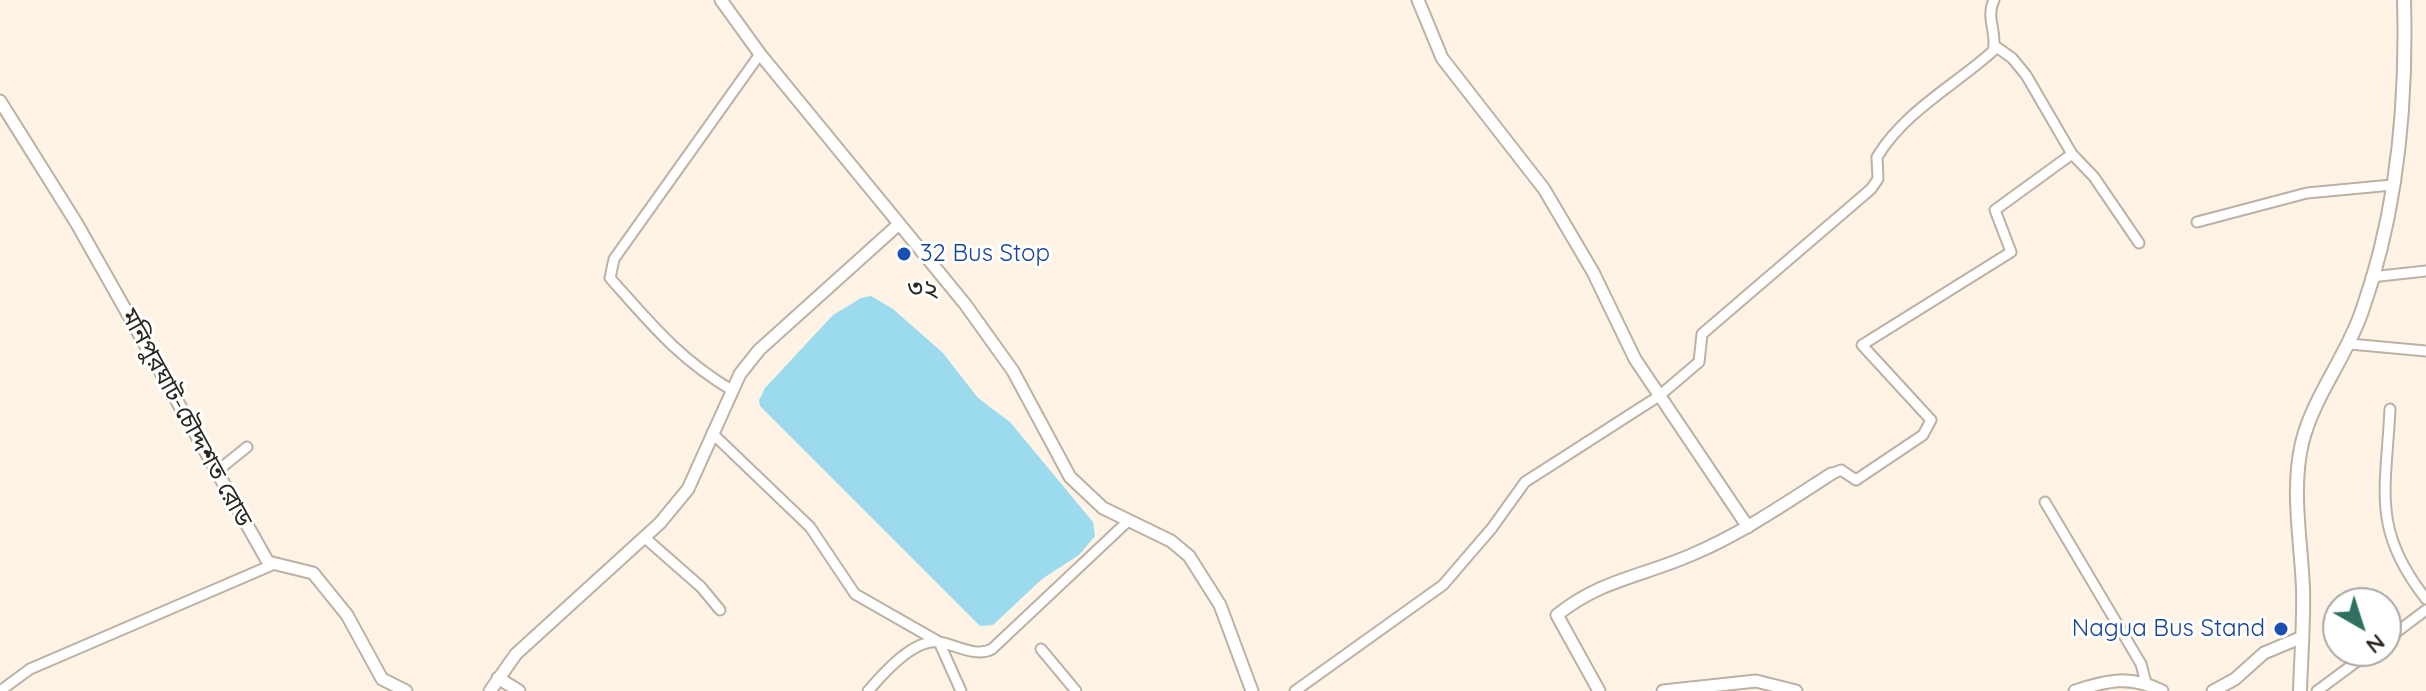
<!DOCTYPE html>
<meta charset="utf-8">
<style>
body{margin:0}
#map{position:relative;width:2426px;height:691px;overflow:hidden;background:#fef3e5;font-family:Quicksand,sans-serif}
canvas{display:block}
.north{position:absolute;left:2322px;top:587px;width:80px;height:80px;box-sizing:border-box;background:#fff;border:2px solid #aaa8a6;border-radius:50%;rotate:141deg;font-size:22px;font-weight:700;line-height:32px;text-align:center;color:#2a2621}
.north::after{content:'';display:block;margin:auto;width:28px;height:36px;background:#2f7060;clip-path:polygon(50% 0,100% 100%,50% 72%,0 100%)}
</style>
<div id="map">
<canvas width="2426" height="691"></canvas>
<div class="north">N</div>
</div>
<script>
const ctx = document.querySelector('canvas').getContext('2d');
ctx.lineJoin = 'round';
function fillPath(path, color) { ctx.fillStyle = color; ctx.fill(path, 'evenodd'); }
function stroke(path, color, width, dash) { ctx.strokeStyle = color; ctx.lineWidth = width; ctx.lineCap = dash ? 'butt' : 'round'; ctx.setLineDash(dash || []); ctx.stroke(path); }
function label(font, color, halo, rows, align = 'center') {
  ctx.font = font + ' Quicksand,"Noto Sans Bengali",sans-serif'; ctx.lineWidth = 6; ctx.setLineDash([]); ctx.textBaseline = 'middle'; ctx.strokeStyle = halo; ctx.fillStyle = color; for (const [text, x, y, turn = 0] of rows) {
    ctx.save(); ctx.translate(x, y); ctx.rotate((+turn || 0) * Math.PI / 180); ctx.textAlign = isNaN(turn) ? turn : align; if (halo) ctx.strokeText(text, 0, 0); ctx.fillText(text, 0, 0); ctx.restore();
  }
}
const water = new Path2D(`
 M871 296 893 309 943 353 978 398 1010 422 1093 522 1095 536 1079 555 1042 579 993 625 980 626 760 406 759 400 765 388 833 315 861 298Z`);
const minor = new Path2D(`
 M1995 46 2012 58 2026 75 2072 154 2094 177 2139 243
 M2197 222 2307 193 2392 185
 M2371 277 2426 271
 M2350 344 2426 351
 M733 391C678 358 652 325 610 278L614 259 760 54
 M2390 409C2386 491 2371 529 2426 599
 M712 433 810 527 855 594 939 642 961 691
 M216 472 247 447
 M1835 473 1831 474 1841 470 1856 480 1923 435 1931 420 1862 345 2011 252 1995 210 2072 154
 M2045 502 2141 664 2146 683
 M644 537 701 587 720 610
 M2386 640 2426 610
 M1041 649 1076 691
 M0 691 30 669 272 565
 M868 691C883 674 913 639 938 642 955 644 975 658 992 649L1127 522
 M1295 691 1443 585 1492 528 1525 482 1659 396 1699 362 1702 334 1871 189 1878 179 1877 157C1905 111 1954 86 1993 51 1998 33 1985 18 1994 0
 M2317 691 2371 651`);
const tertiary = new Path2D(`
 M721 0 760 54 965 304 1013 371 1070 477 1103 508 1171 541 1189 556 1220 605 1252 691
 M1418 0 1442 58 1544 189 1593 272 1635 359 1748 527
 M0 101 77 224 268 562 313 573 347 615 382 679 406 691
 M498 678 519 691
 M490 691 516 654 660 523 688 489 740 374 759 350 899 224
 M1599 691 1557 615C1600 580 1643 576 1691 555 1741 534 1786 503 1831 474
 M1663 691 1756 681 1796 691
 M2075 691C2107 680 2131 675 2162 691
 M2213 691 2235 679 2264 653 2300 638`);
const secondary = new Path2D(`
 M2300 691C2301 657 2304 622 2303 588 2301 540 2291 490 2302 443 2313 397 2347 356 2362 311 2397 213 2407 103 2404 0`);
const markers = [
 [904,254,8,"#1a4fb4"],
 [2281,629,8,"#1a4fb4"]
];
const transitNames = [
 ["32 Bus Stop",920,254],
 ["Nagua Bus Stand",2265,629,"right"]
];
const streetNames = [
 ["মনিপুরঘাট-চৌদ্দশত রোড",186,418,61]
];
const neighbourhoodNames = [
 ["৩২",923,289]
];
fillPath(water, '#9cdbed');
stroke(minor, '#bcb1a4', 13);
stroke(tertiary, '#bcb1a4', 15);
stroke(secondary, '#bcb1a4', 16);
stroke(minor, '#fff', 9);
stroke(tertiary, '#fff', 11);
stroke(secondary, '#fff', 12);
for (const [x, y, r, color] of markers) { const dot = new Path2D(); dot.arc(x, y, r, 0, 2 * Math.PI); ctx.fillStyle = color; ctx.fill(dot); stroke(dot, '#fff', 3); }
label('24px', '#164399', '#fff', transitNames, 'left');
label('24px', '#2a2621', '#fff', streetNames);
label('26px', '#2a2621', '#fff', neighbourhoodNames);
</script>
